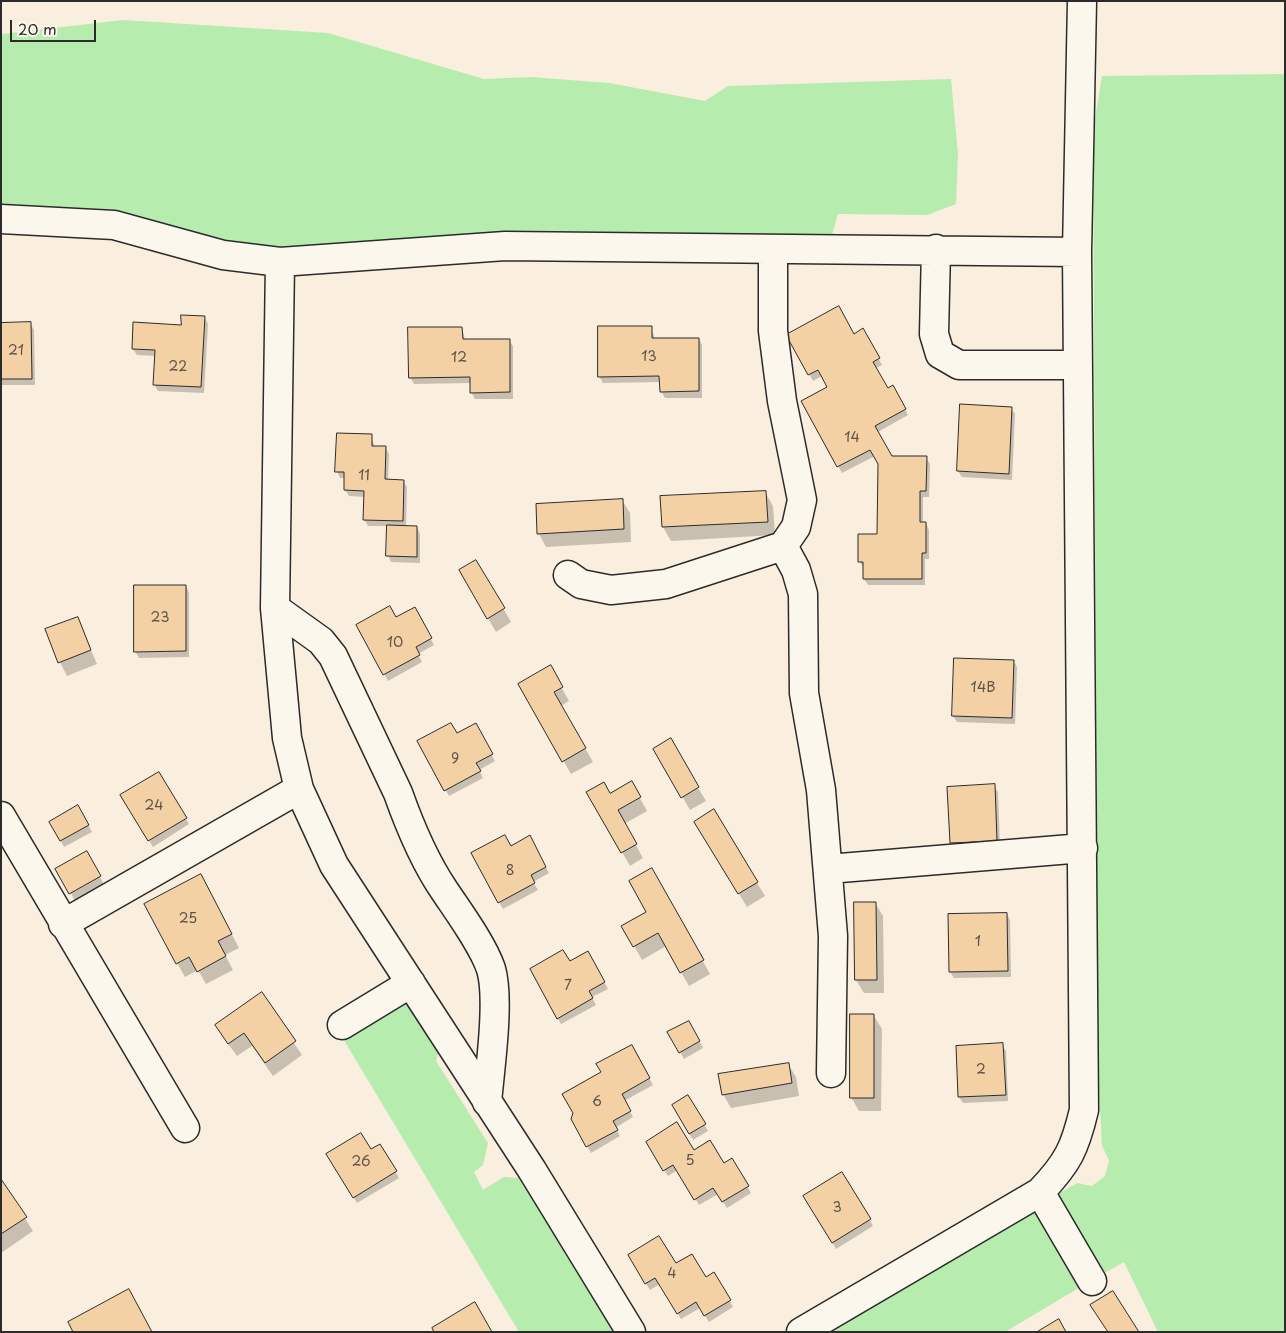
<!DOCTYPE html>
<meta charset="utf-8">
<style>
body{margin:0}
#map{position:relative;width:1286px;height:1333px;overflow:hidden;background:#faefde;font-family:"Playpen Sans",sans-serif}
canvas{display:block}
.frame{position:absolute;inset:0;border:2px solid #2b2b2b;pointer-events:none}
.scale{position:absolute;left:10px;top:20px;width:86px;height:22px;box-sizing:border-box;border:2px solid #2b2b2b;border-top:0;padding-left:6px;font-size:15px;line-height:18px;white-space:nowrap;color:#2b2b2b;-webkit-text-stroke:4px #fbf7ec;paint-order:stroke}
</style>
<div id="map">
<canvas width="1286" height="1333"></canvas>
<div class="frame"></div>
<div class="scale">20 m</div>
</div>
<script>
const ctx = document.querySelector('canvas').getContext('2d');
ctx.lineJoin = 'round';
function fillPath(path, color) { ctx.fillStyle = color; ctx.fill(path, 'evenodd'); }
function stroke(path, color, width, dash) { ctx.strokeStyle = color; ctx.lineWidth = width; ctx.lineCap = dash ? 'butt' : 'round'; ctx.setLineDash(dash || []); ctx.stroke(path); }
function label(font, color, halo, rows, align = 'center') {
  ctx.font = font + ' "Playpen Sans",sans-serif'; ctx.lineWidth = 4; ctx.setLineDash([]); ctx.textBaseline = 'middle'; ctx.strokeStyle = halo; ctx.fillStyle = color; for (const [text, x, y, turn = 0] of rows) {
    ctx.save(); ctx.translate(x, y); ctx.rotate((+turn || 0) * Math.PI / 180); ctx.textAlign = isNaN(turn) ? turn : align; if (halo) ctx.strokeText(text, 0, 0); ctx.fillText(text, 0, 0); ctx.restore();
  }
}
const green = new Path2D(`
 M123 20 328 33 484 79 531 77 609 83 705 101 728 86 951 79 958 154 956 204 927 215 838 214 831 238 279 253 227 246 119 216 1 205V34Z
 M1285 74V1332H1158L1124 1262 1101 1275 1055 1196 1077 1183 1092 1186 1105 1176 1109 1160 1102 1146 1098 1073 1093 131 1102 76Z
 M405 997 439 1051 436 1061 488 1143 483 1165 474 1172 483 1190 504 1177 519 1178 617 1332H519L342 1037Z
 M1037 1207 1082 1286 1005 1332H825Z`);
const shadow = new Path2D(`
 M205 318 208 324 204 393 158 391 154 384 156 356 137 355 133 349Z
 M30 323 34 330 35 385H1V324Z
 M651 327 655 339H699L702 345V398H665L661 391V382L603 383 599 376Z
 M462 328 465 340H509L513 346V399H475L471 392V383L414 384 410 377Z
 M863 330 882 365 876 368 887 389 892 386 908 415 878 432 891 457H926L930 464 929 497H923V523H926L929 530V559H925V585H868L864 579V568L859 561 878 536 879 464 875 456 842 473 803 402 829 388 822 376 813 381 788 336 854 335Z
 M1011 408 1015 414 1012 480 962 477 958 471Z
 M371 436 375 447H385L389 454 388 481H403L407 487 406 527H417L420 534V563L391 562 388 555V526H368L364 519 365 497 349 496 345 490V478H340L337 471Z
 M765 492 773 506 775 535 671 541 663 527 662 498Z
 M622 500 630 513 631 542 546 547 539 534Z
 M476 561 511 622 496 632 460 571Z
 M186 586 189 593V657L139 658 135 651Z
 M414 609 434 645 418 654 422 662 388 681 358 625 396 619Z
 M77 618 97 664 67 676 60 662Z
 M1014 661 1017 667 1015 724 957 722 953 716Z
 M550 667 569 701 561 706 593 762 571 774 520 684Z
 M475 725 495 761 479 770 483 778 449 796 418 742 456 735Z
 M670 740 706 801 690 810 655 749Z
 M158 774 189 824 153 847 122 796Z
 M631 782 647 811 624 824 643 858 630 866 588 793 610 794Z
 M994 786 998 792 1000 847 954 849 951 843Z
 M78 807 92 832 64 847 51 822Z
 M713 811 765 896 747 907 704 836Z
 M529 837 549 873 533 882 538 890 503 909 473 854 511 847Z
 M87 853 107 890 78 906 57 869Z
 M652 870 710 974 689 986 666 946 642 960 623 926 648 912Z
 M208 889 239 948 225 955 233 970 206 984 198 970 185 977 177 963Z
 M875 903 883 916 884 993H864L856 980Z
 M1007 914 1010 920 1011 977 954 978 950 972Z
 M588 953 608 989 592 997 596 1005 561 1024 531 969 569 963Z
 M261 994 302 1055 273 1076 252 1046 237 1056 224 1038Z
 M874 1016 882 1029 881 1111H859L851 1097Z
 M689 1022 703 1048 684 1059 669 1033Z
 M1002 1045 1006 1051 1008 1101 963 1103 959 1097 957 1047Z
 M631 1046 653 1085 624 1101 633 1117 615 1128 620 1136 591 1153 572 1119 603 1073Z
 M788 1064 796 1077 799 1096 731 1108 723 1094Z
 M687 1097 708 1131 693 1140 673 1106Z
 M647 1142 694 1151 723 1165 732 1160 751 1193 727 1208 718 1194 699 1205 678 1170 668 1176Z
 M379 1145 399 1178 357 1203 328 1154 371 1151Z
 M842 1174 873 1226 836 1249 805 1197Z
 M1 1181 33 1231 1 1253Z
 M629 1256 676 1265 705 1279 714 1274 733 1307 709 1322 700 1308 681 1319 660 1284 650 1290Z`);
const building = new Path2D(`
 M839 306 854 334 863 328 880 358 873 362 888 388 893 385 906 409 875 426 892 456H927L926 491H920V522H926V553H922V579H863V562H858V534H877L878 464 870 450 837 467 801 401 827 387 818 370 808 375 786 335Z
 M181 315 205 316 201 387 153 385 155 350 132 349 133 322 181 325Z
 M31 322 32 379H1V323Z
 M598 326H652V338H699V391L660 392 659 376 598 377Z
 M408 327H462L463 339H510V392L470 393V377L409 378Z
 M960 404 1012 407 1009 474 957 471Z
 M337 433 372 434V446H386L385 479 404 480 403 521 363 520 364 491 344 490V472H335Z
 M766 491 768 522 662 527 660 496Z
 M623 499 624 529 537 534 536 504Z
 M387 525 417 526V557L386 556Z
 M476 560 505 608 487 619 459 570Z
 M134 585H186V651L134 652Z
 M390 606 396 617 415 607 432 638 416 647 420 655 383 675 356 625Z
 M78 617 91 650 58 663 45 629Z
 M954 658 1014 660 1012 718 952 716Z
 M551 665 563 687 554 692 586 748 562 762 518 684Z
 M451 723 457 733 476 723 493 754 476 763 481 771 444 791 417 741Z
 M671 738 699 787 681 798 653 749Z
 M159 772 187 818 148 841 120 795Z
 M632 781 641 797 618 810 637 844 621 853 586 792 604 782 610 793Z
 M995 784 997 841 950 843 947 787Z
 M78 805 89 825 60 841 49 822Z
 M714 809 758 882 738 894 694 822Z
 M505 835 511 846 530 835 546 867 531 875 535 883 498 903 471 853Z
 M87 851 101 876 69 894 55 869Z
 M652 868 704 960 680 973 658 933 633 947 621 926 646 912 629 881Z
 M201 874 232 934 218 941 226 956 197 972 189 957 176 964 144 904Z
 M854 902H876L877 980H855Z
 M1007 913 1008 971 949 972 948 914Z
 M563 950 570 961 588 951 605 982 589 991 593 998 557 1019 530 969Z
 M262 992 296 1041 265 1063 244 1033 228 1044 215 1025Z
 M850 1014H874V1098H850Z
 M689 1021 700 1041 679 1053 667 1032Z
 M1003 1043 1006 1095 958 1097 956 1046Z
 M632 1045 650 1078 622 1094 631 1111 613 1121 618 1130 586 1147 571 1119 573 1113 562 1094 601 1072 596 1064Z
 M789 1063 792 1083 722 1095 718 1074Z
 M688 1095 706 1124 689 1134 672 1105Z
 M677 1122 694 1150 710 1140 724 1163 732 1158 749 1186 722 1202 713 1188 694 1200 673 1165 663 1171 646 1142Z
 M361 1133 371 1149 380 1144 397 1171 353 1198 326 1154Z
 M842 1172 871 1219 832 1243 803 1196Z
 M1 1179 27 1217 1 1234Z
 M659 1236 676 1263 692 1254 706 1277 714 1272 731 1300 704 1316 696 1302 677 1314 655 1278 645 1284 628 1255Z
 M129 1289 152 1332H73L68 1322Z
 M1113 1291 1139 1332H1108L1090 1305Z
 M475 1302 492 1332H434L432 1328Z
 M1059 1319 1066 1332H1037Z`);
const minor = new Path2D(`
 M1 219 114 225 223 255 280 262 505 246 1077 252
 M936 249 934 334 940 354 959 365H1078
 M280 262 275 608 287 738 299 789 334 865 532 1170 631 1332
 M783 546 796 570 803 594 804 693 821 790 833 936 831 1073
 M568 575 581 584 611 590 666 584 783 546 796 527 802 500 782 401 773 331V249
 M275 608 321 641 333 656 398 793C409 824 425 862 444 890 458 911 483 945 491 969 500 999 490 1069 487 1102
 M1 816 185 1128
 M828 869 1083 848
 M63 924 299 789
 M342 1025 411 983
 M1040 1192 1092 1281
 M801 1332 1040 1192C1068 1163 1075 1148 1084 1110L1077 252 1082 1`);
const numberNames = [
 ["21",16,351],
 ["13",649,357],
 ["12",459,358],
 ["22",178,367],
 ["14",852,438],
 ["11",364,476],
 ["23",160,618],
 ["10",395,643],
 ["14В",983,688],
 ["9",455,759],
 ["24",154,806],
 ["8",510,871],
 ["25",188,919],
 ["1",978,942],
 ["7",568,986],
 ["2",981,1070],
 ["6",597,1102],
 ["5",690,1161],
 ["26",361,1162],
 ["3",837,1208],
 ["4",672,1274]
];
fillPath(green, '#b6ecae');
fillPath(shadow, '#0003');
fillPath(building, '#f4d1a5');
stroke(building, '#2b2b2b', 1);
stroke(minor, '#2b2b2b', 31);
stroke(minor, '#fbf7ec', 28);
label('14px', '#5d544a', null, numberNames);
</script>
